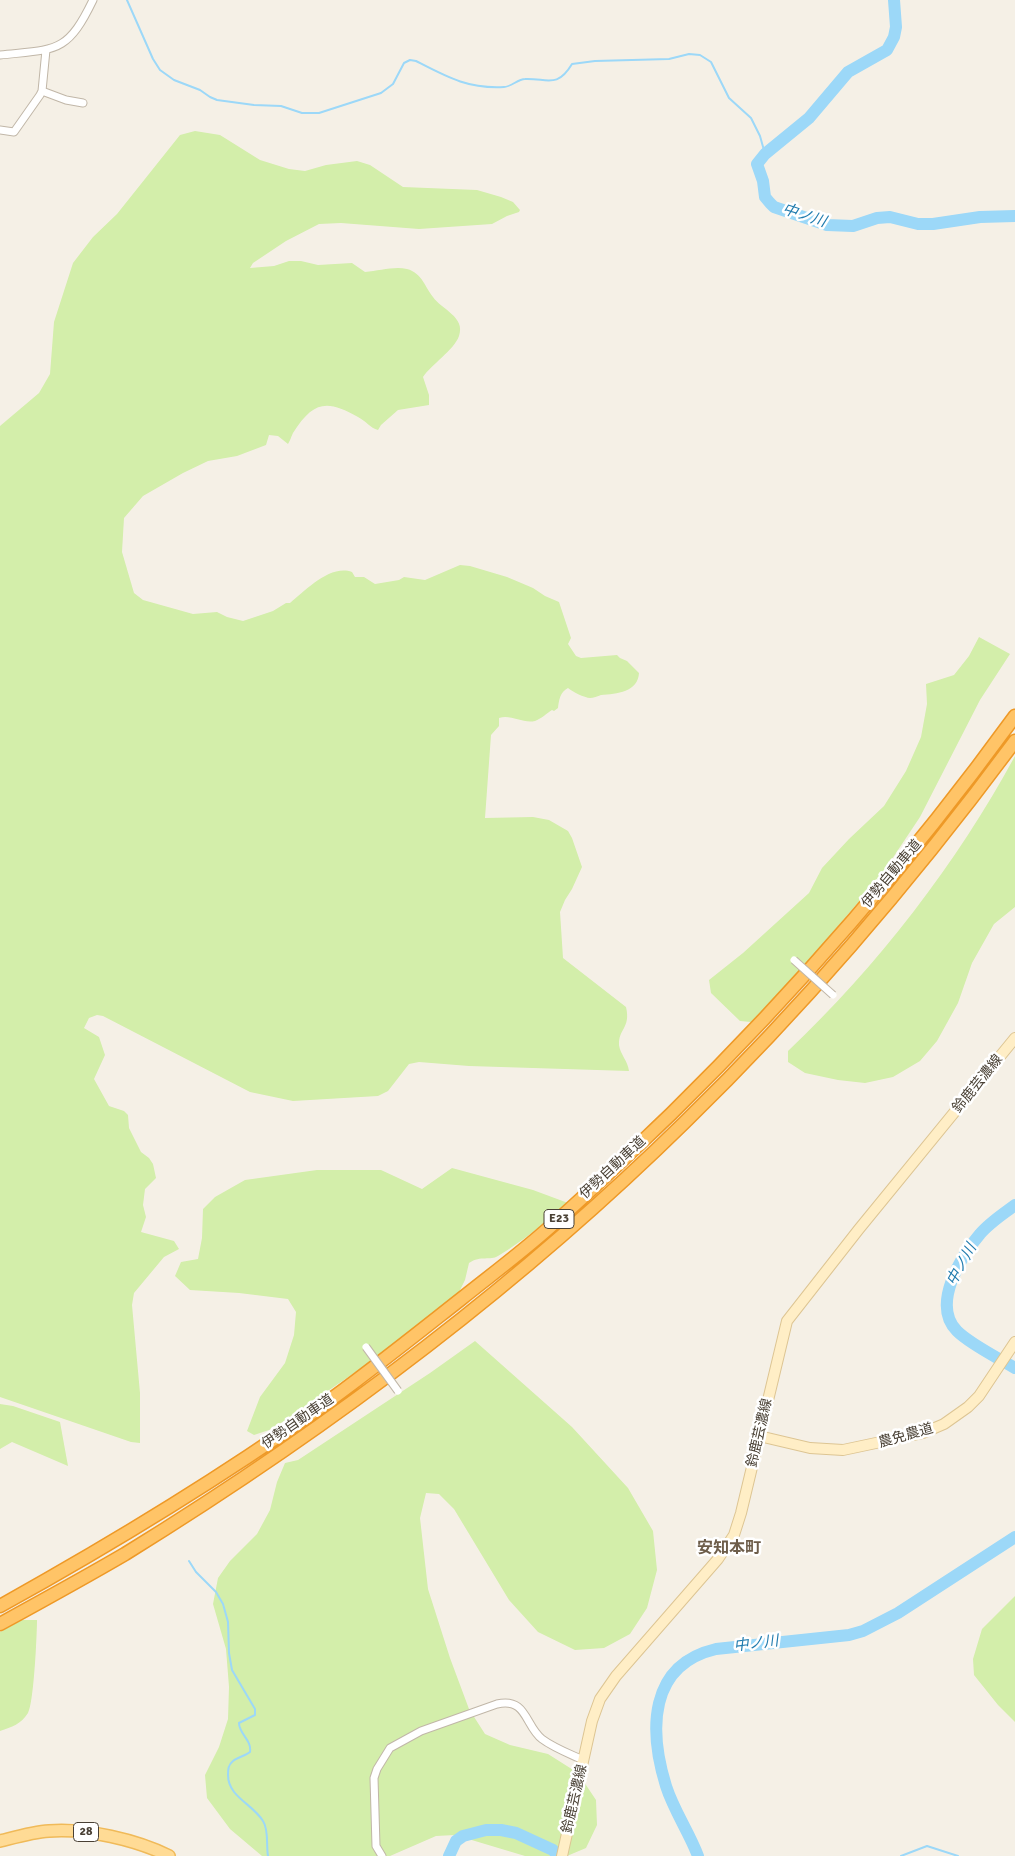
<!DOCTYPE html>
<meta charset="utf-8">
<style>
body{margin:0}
canvas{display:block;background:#f5f0e6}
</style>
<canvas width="1015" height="1856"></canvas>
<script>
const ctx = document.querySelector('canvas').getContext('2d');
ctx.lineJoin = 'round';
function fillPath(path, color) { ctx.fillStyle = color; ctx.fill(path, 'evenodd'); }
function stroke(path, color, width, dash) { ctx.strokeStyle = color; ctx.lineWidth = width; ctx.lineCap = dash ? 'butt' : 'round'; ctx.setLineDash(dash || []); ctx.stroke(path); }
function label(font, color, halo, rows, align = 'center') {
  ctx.font = font + ' Signika,"Noto Sans JP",sans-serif'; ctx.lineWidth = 5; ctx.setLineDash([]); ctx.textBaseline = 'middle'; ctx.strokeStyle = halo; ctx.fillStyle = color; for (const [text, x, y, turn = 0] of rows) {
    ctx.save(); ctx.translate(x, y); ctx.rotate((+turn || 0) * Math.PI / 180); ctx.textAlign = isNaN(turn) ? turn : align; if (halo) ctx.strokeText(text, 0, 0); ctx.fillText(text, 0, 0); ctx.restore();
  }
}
const green = new Path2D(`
 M195 131 220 135 260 160 289 169 305 171 326 165 357 161 370 165 403 187 477 190 501 197 513 202 520 210 519 212 507 216 492 224 419 229 341 223 319 224 286 241 253 263 250 268 274 266 289 261H301L318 265 352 263 365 272C379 271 394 266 407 269 422 273 425 287 433 297 441 309 466 317 459 336 454 350 431 365 423 377L429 395V405L398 410 381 425 378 430C370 428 366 421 358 417 327 399 313 401 293 433 291 437 290 441 288 444L278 436 269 435 266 445 237 456 208 461 183 473 143 496 124 518 122 552 134 593 143 600 193 614 217 612 227 617 243 621 273 611 286 603H290C305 591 330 564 352 572L355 577H364L375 584 399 580 404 577 425 580 460 565 470 566 507 577 533 588 545 596 559 602 571 638 568 644 576 656 581 658 617 655 620 658 627 661 639 673C638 692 617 694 601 695 598 696 593 698 590 698 585 698 571 691 568 688 560 692 559 700 558 708L554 711 552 710C547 713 541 719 535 721 523 724 511 714 499 718V726L491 735 485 818 533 817 549 820 568 831 572 838 582 867 572 889 565 900 560 912 563 958 626 1007C631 1028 618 1029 619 1045 620 1054 628 1061 629 1071L469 1066 419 1062 409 1064 388 1091 378 1096 293 1101 250 1092 103 1016 97 1015 89 1018 84 1028 99 1037 105 1055 94 1079 109 1106 124 1111 128 1115 129 1128 141 1152 149 1158 153 1164 156 1178 145 1189 143 1205 146 1217 141 1232 174 1241 179 1249 164 1257 134 1293 132 1305 140 1393V1443L131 1442 0 1397V426L39 393 50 374 54 322 73 263 93 237 117 214 180 135Z
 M979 637 1010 654 980 700 920 817 880 877 765 1011 751 1022 740 1021 711 993 709 980 743 953 809 893 822 868 849 839 884 806 906 771 921 737 927 704 926 684 954 675 969 656Z
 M1015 756V907L994 924 972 963 958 1003 937 1041 920 1061 893 1077 865 1083 838 1080 805 1073 788 1062V1051C877 967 957 863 1015 756Z
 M452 1168 533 1190 568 1203C546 1222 523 1241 498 1256 490 1261 481 1255 469 1263L465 1280 458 1294 434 1314 379 1356 272 1429 254 1435 247 1431 260 1397 285 1363 294 1335 296 1312 288 1299 239 1293 190 1290 175 1276 181 1262 198 1259 202 1238 203 1209 215 1197 245 1180 317 1170H381L422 1189Z
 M475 1341 572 1427 628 1488 653 1531 657 1570 647 1608 630 1634 604 1648 575 1650 538 1632 509 1600 454 1509 439 1494 426 1493 420 1518 428 1589 450 1658 469 1709 485 1734 510 1745 548 1754 578 1773 596 1800 597 1825 586 1848 567 1856H525L455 1835 436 1836 390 1856H262L230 1829 207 1798 205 1775 219 1747 228 1719 229 1687 226 1649 213 1604 218 1578 230 1561 257 1534 270 1510 277 1482 285 1463 298 1460 430 1373Z
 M0 1404 13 1406 60 1422 68 1466 12 1442 0 1449Z
 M1015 1596V1722L998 1705 974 1675 973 1659 982 1629Z
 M22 1620H37C37 1634 34 1703 28 1713 21 1724 12 1727 0 1731V1632Z`);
const stream = new Path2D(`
 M127 0 153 59 160 70 174 80 200 90 210 97 217 100 254 105 281 106 302 113H319L381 93 393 84 404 63 410 60 416 61C447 77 468 89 504 87 511 87 518 79 525 79 547 78 557 89 572 64L595 61 669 59 689 54 700 55 711 62 729 98 751 118 760 136 765 154
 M189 1561 196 1572 216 1592 223 1604 228 1622 229 1653 232 1670 255 1709V1715L239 1723C239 1734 252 1740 250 1752 245 1756 238 1757 233 1761 228 1765 228 1770 228 1775 228 1797 253 1804 263 1821 269 1830 266 1845 268 1856
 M901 1856 927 1846 958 1856`);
const river = new Path2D(`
 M894 0 896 27 894 37 887 50 848 72 809 118 765 154 757 164 763 181 765 197 770 203 774 207 827 225 853 226 877 218 890 217 918 224H933L980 217 1015 216
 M1015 1205C1003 1214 989 1223 980 1234 961 1256 931 1305 957 1331 970 1344 998 1358 1015 1368
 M449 1856 456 1841 463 1836 486 1830H501L516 1833 553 1850 558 1856
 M698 1856C689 1832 674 1811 666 1786 649 1731 648 1665 716 1649L849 1635 863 1631 898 1613 1015 1537`);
const street = new Path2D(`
 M0 55C56 49 67 54 93 0
 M42 91 66 100 83 103
 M0 130 14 132 40 95 42 91 46 50
 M382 1856 376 1846 374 1778 377 1769 390 1748 421 1731 497 1704C527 1697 525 1726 542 1739 554 1748 570 1754 583 1760`);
const secondary = new Path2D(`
 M759 1436 810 1448 843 1450 923 1433 944 1424 968 1407 979 1396 1015 1342
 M562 1856 592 1721 600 1699 616 1676 718 1559 734 1535 741 1513 787 1321 859 1229 1015 1038`);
const primary = new Path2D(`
 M0 1841C16 1837 33 1832 49 1831 86 1828 137 1840 169 1856`);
const highway = new Path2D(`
 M0 1606C110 1545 217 1480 319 1408 368 1373 414 1336 461 1299 491 1275 522 1252 551 1226 592 1190 631 1152 671 1114 796 991 912 858 1015 716
 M0 1624C42 1601 84 1578 125 1554 326 1430 516 1288 685 1122 805 1005 915 876 1015 741`);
const streetBridge = new Path2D(`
 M794 960 833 995
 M366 1347 398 1391`);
const shields = [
 [559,1219,30],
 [86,1832,25]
];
const shieldNames = [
 ["E23",559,1219],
 ["28",86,1832]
];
const streetNames = [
 ["伊勢自動車道",892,874,-50],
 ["鈴鹿芸濃線",978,1084,-51],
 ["伊勢自動車道",613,1168,-43],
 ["伊勢自動車道",298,1422,-35],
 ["鈴鹿芸濃線",760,1433,-77],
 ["農免農道",906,1436,-16],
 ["鈴鹿芸濃線",575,1799,-77]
];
const waterNames = [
 ["中ノ川",804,216,18],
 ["中ノ川",962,1265,-61],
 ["中ノ川",756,1644,-7]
];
const quarterNames = [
 ["安知本町",729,1549]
];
fillPath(green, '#d3eeaa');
stroke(stream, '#9cd8f8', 2);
stroke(river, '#9cd8f8', 12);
stroke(street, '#c1b7a8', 9);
stroke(secondary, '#ddc593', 12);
stroke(primary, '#f0ba59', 14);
stroke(highway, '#ee9927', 15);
stroke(street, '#fff', 7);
stroke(secondary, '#ffeec6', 10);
stroke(primary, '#ffdb95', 11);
stroke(highway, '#ffc467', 12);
stroke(streetBridge, '#c1b7a8', 9, []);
stroke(streetBridge, '#fff', 7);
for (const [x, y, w] of shields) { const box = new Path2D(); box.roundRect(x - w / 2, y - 9.5, w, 19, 4); ctx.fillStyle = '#fff'; ctx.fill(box); stroke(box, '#494034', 1); }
label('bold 12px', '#494034', null, shieldNames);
label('14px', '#494034', '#fff', streetNames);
label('italic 15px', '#207bae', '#fff', waterNames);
label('bold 16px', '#6d5d4a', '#fff', quarterNames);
</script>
